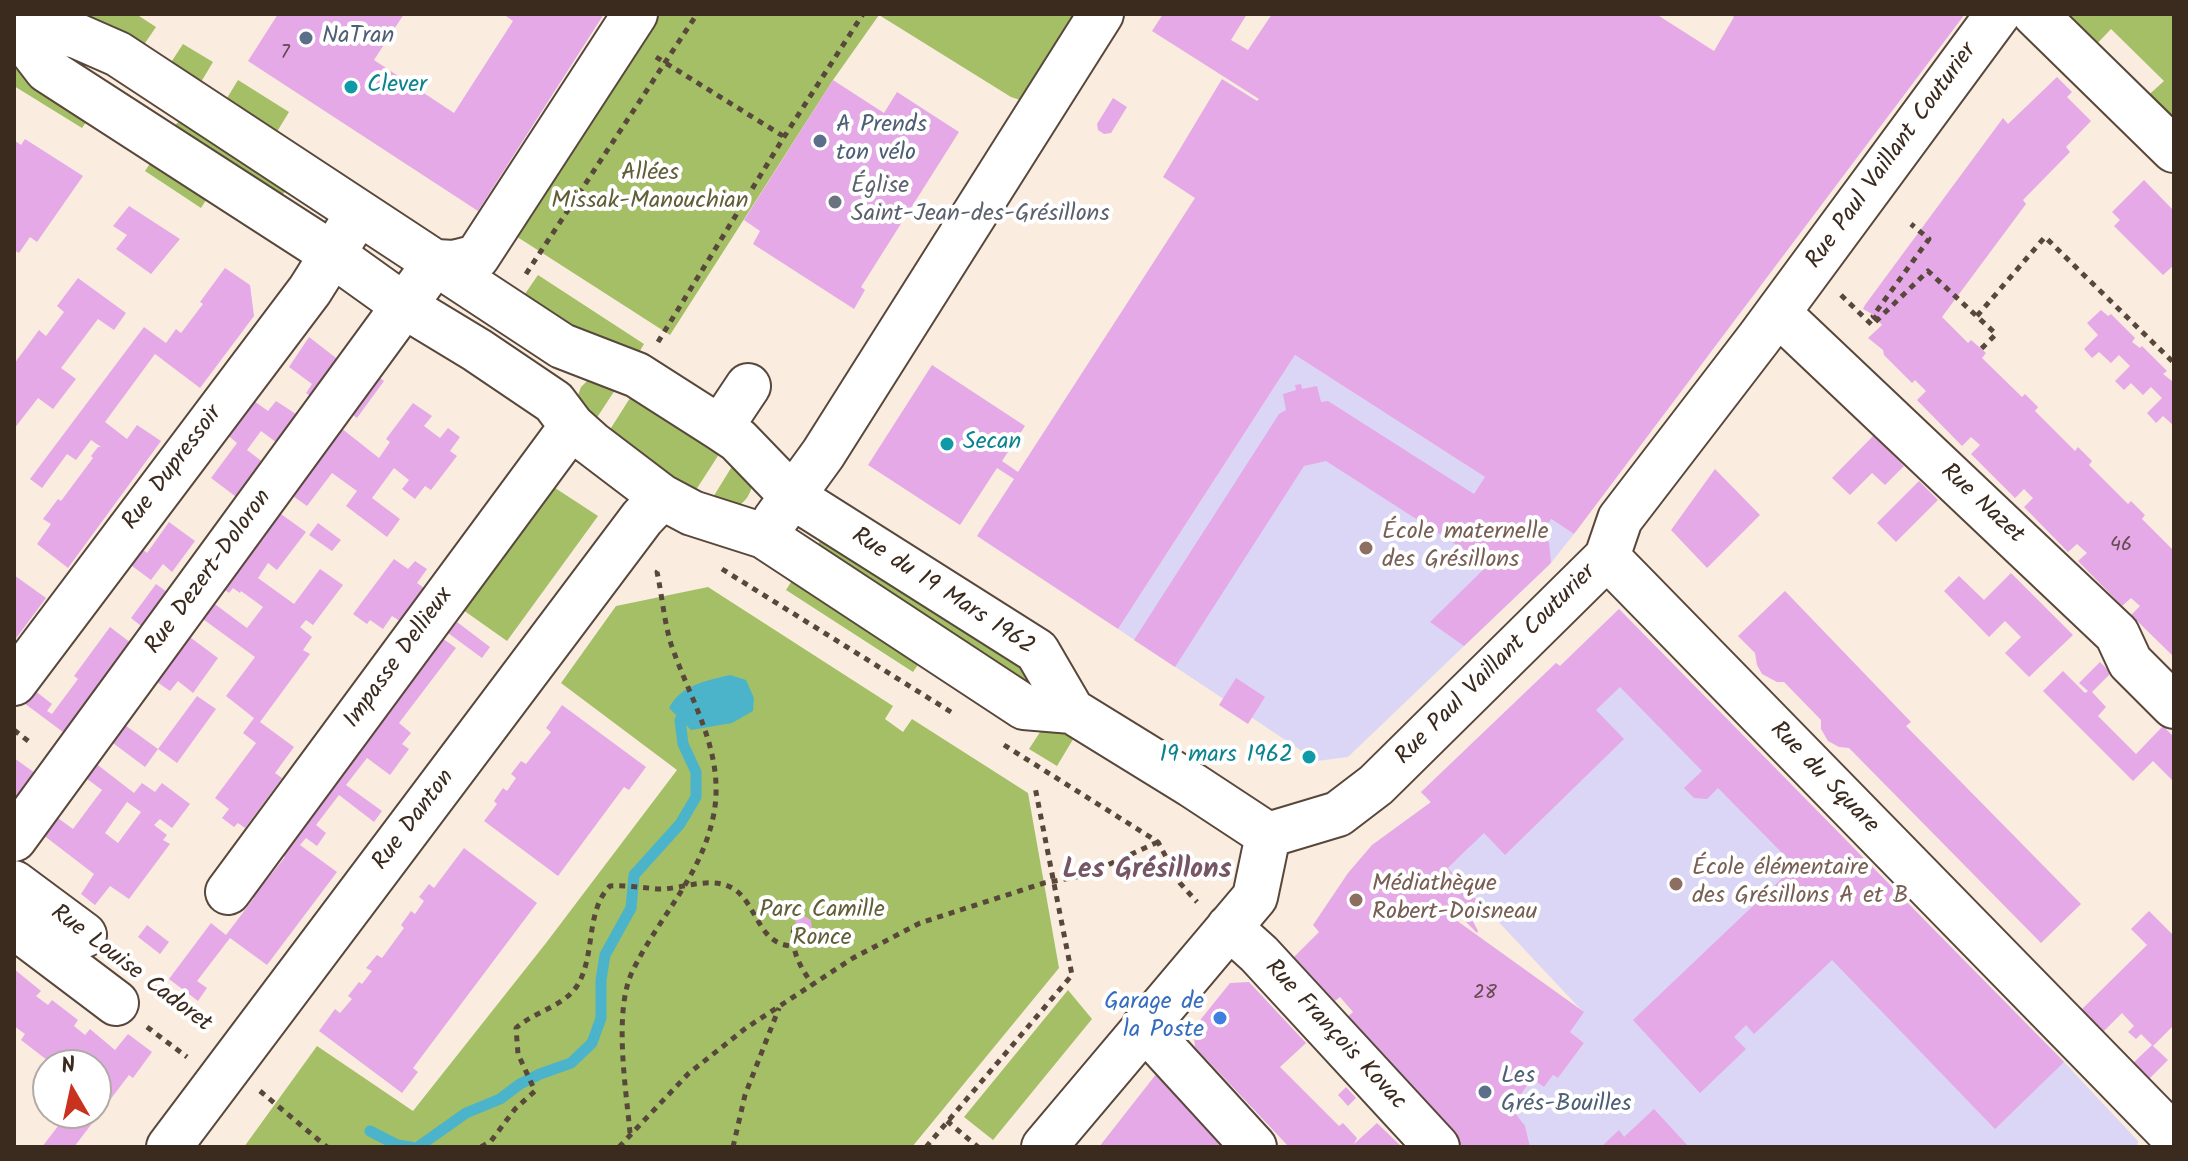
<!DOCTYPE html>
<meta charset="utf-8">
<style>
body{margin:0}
#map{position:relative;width:2188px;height:1161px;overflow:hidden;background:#faeddf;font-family:Kalam,sans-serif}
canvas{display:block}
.frame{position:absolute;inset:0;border:16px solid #3b2a1e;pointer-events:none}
.north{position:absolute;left:32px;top:1049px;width:80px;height:80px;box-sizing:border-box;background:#fff;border:2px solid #b1aaa5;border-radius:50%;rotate:351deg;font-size:22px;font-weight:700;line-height:32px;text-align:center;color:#3b2a1e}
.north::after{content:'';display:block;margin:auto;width:28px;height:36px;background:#c8321e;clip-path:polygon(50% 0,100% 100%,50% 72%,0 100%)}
</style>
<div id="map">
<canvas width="2188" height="1161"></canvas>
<div class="frame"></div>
<div class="north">N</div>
</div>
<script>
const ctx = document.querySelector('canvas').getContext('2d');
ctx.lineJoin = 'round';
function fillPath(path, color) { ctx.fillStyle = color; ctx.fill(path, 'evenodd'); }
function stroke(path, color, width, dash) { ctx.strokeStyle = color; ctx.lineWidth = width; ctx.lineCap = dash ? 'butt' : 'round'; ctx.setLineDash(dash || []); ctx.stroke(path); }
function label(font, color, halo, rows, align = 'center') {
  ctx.font = font + ' Kalam,sans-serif'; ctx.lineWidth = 8; ctx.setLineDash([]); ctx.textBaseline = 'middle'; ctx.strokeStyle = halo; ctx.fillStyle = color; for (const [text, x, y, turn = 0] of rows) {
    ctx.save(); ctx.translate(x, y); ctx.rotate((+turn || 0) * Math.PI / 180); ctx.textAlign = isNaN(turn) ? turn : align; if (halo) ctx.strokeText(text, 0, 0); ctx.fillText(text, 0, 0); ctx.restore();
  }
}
const built = new Path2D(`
 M1295 355 1574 534 1551 563 1348 757 1317 761 1118 629Z
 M1619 609 2064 1062 2138 1141 2137 1147H1491L1503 1119 1532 1079 1544 1087 1553 1075 1558 1078 1584 1043 1570 1032 1583 1012 1448 868 1471 846 1421 792 1556 663 1560 666Z`);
const green = new Path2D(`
 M55 14H136L156 27 141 49Z
 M649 14H1078L1023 101 1011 97 879 15 833 80 670 335 508 231Z
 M2056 14H2174V129L2142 101 2164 81 2111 29 2092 49Z
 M183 44 213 62 198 87 168 67Z
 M14 48 93 112 82 128 14 86Z
 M238 80 289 112 275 135 224 103Z
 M183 119 291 183 276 204 174 133 176 124Z
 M157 153 213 189 201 208 145 171Z
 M538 275 644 344 635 359 518 304Z
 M590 378H623L590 428 577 398 581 387Z
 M637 387 725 445 692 496 604 439Z
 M739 455 753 484C745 511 731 509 707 507Z
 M549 484 598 516 507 641 456 605Z
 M826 531 1031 665 1033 680 1023 687 812 554Z
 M798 571 925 655 913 672 786 590Z
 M708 587 893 706 885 719 903 732 912 719 1028 793 1059 968 912 1147H244L317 1046 413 1111 546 943 677 770 561 683 616 606Z
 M1046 723 1078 731 1057 766 1029 749Z
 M1068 990 1092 1019 993 1140 964 1117Z`);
const water = new Path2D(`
 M730 675 746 680 754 698 753 711 732 723 691 730 669 708C681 685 705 681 730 675Z`);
const stream = new Path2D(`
 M370 1131 397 1145 411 1147
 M418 1147 466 1113 500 1099 520 1084 540 1074 571 1063 592 1043 601 1018V980L605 955 631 908 634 875 680 824 696 797V772L683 744 680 720`);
const building = new Path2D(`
 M278 14H404L374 60 454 113 513 21 503 14H604L478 211 248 61Z
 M1163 14H1247L1231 40 1248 50 1272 14H1656L1714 51 1734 17 1729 14H1965L1574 534 1551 519 1540 536 1549 542 1551 563 1464 646 1430 622 1488 565 1326 461 1304 466 1175 667 1134 640 1279 414 1286 410 1283 394 1296 390 1295 385 1301 384 1302 389 1317 386 1321 402 1328 401 1474 494 1485 477 1295 355 1118 629 977 536 1014 479 997 468 960 525 868 465 932 365 1025 426 1002 461 1018 472 1195 198 1163 177 1222 79 1257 101 1259 99 1152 31Z
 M2057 77 2072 92 2067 97 2091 121 2066 147 2070 152 2023 200 2026 204 1942 317 1968 343 1971 340 1986 353 1982 358 2022 397 2025 394 2038 407 2035 411 2075 451 2078 447 2092 461 2089 465 2128 504 2131 501 2145 515 2142 519 2174 551V657L2131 615 2140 606 2131 598 2122 606 2078 561 2087 553 2077 544 2068 552 2024 507 2033 498 2024 489 2015 498 1971 454 1980 445 1971 437 1962 446 1917 400 1926 391 1915 380 1912 383 1884 355 1883 350 1868 338 1882 325 1872 314 1863 309 1865 305 2003 118 2008 124Z
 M833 80 884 113 897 92 959 132 861 287 865 290 854 309 753 244 760 231 744 220Z
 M1113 98 1127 107 1111 133 1104 134 1098 130 1097 124Z
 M25 139 83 176 37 242 30 237 19 253 14 250V140L21 145Z
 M2144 180 2174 211V265L2163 275 2114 226 2120 220 2112 212Z
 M129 206 180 239 151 274 116 249 127 235 113 226Z
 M225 268 250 285 254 316 200 388 155 354 105 422 127 439 137 425 161 441 68 568 37 544 51 524 43 519 58 499 61 501 93 458 91 456 98 447H101L91 440 76 460 67 454 42 488 30 479 144 327 166 343 176 329 181 333 203 304 200 302Z
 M78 278 126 313 114 330 98 319 61 368 76 379 53 409 38 398 14 429V364L39 330 46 336 64 312 57 306Z
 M2101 310 2108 316 2111 314 2135 338 2132 342 2140 348 2142 346 2167 371 2163 374 2172 381 2174 378V426L2163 416 2156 423 2147 413 2162 398 2151 387 2143 395 2131 383 2124 390 2115 381 2130 366 2119 355 2111 363 2099 352 2092 358 2084 349 2098 335 2087 323Z
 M309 337 349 368 322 404 306 393 312 384 289 367Z
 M373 373 384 381 357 418 346 410Z
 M250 398 268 411 276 401 299 416 288 451 261 431 247 450 268 466 243 502 211 478 237 443 225 433Z
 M413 403 432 416 424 426 440 438 448 428 460 437 450 451 457 456 431 490 425 486 415 499 402 489 409 480 394 468 372 498 400 519 387 537 346 506 357 491 332 473 307 506 286 491 336 424 379 458 390 442 386 439Z
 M1874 435 1904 466 1885 485 1872 473 1850 495 1832 478Z
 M1715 469 1760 515 1707 568 1671 530Z
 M1919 481 1938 500 1896 542 1877 523Z
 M274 509 306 532 277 570 268 563 258 578 294 604 320 569 343 585 313 625 306 620 300 627 312 637 303 650 310 654 260 722 294 747 275 773 282 778 245 828 238 823 234 827 222 818 229 809 215 798 256 743 243 733 254 718 226 696 255 657 196 614 208 599 247 628 263 607 241 591 240 593 233 588 229 593 218 585Z
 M169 522 195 541 172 572 163 564 151 580 128 563 140 547 147 553Z
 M318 523 341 540 332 551 309 535Z
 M394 559 408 569 415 561 427 569 417 583 424 588 400 621 392 616 383 629 370 620 367 624 353 614Z
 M2011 573 2073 635 2029 677 2005 653 2021 637 2005 621 1989 637 1944 591 1959 576 1984 600Z
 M14 575 46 598 14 641Z
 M156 584 178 600 141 650 130 641 141 626 131 618Z
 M1785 591 1911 722 1906 726 2081 904 2041 943 1849 748 1839 747 1828 741 1821 729V720L1784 682H1777L1762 674 1757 665 1755 653 1738 636Z
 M1619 609 2064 1062 1995 1129 1832 960 1754 1034 1746 1025 1734 1037 1746 1049 1700 1093 1633 1020 1795 866 1718 788 1707 799 1694 798 1684 788 1702 771 1620 687 1596 710 1624 739 1505 855 1484 833 1448 868 1477 900 1467 910 1478 931 1477 933 1460 916 1456 920 1584 1012 1570 1032 1584 1043 1558 1078 1553 1075 1544 1087 1532 1079 1511 1108 1525 1126 1530 1147H1463L1345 1019 1353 1012 1340 997 1335 1001 1294 957 1319 932 1313 925 1348 873 1372 845 1431 802 1421 792 1556 663 1560 666Z
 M457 622 490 647 482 658 448 633Z
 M110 627 131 643 75 741 24 703 34 690 52 704 47 711 52 714 78 679 74 676Z
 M431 630 456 648 399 723 411 733 402 744 409 749 390 775 367 758 346 785 382 811 374 822 339 795 316 825 326 833 317 846 306 838 300 845 337 872 267 965 230 938 197 981 207 988 198 1001 169 979 211 923 226 935 254 898 249 895 253 889 257 892 285 857 269 846Z
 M183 632 218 658 193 693 178 681 170 691 150 677Z
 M2100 662 2111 673 2092 692 2106 707 2098 716 2136 754 2163 726 2174 737V782L2153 761 2133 781 2043 691 2063 671 2085 693 2088 691 2079 683Z
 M1236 678 1265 697 1248 724 1219 705Z
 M197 696 216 709 177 763 158 749Z
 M562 705 646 767 629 790 624 787 558 876 484 821 497 804 494 801 503 788 507 791 516 778 511 774 521 761 526 764 551 732 546 728Z
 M118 720 158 749 145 767 105 737Z
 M14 758 35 773 14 801Z
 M90 759 134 793 142 783 155 792 162 783 190 804 172 828 160 819 154 825 167 835 163 840 170 844 129 899 110 886 95 905 81 894 94 874 38 831 51 813 73 829 102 790 79 773ZM127 802 141 812 118 843 105 833Z
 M464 848 537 903 413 1068 418 1072 402 1093 319 1031 335 1009 340 1013 352 999 348 996 359 982 362 984 372 971 366 968 377 955 382 958 404 928 401 925 411 911 415 914 424 901 419 897 429 884 434 888Z
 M2149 911 2174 936V1025L2153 1046 2168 1060 2147 1081 2131 1065 2152 1045 2141 1034 2136 1039 2128 1032 2134 1026 2122 1013 2101 1034 2079 1012 2147 945 2131 929Z
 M799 913 811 920 812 928 805 929 796 923 794 918Z
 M147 925 169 942 160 954 138 937Z
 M14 969 41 991 36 996 48 1005 52 1000 78 1020 74 1026 85 1035 90 1029 115 1050 128 1034 152 1052 133 1078 129 1075 74 1147H42L68 1113H96V1065H62L52 1055 47 1060 21 1040 25 1034 14 1026Z
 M1249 982 1306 1043 1280 1067 1339 1126 1343 1123 1357 1138 1354 1144 1377 1123 1402 1147H1289L1195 1047 1193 1029 1230 983Z
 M1157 1073 1226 1147H1099Z
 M1346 1087 1356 1098 1348 1106 1338 1095Z
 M1654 1109 1689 1147H1601L1619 1130 1624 1137Z`);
const path = new Path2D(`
 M656 57 783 136
 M526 274 697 14
 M1841 295 1872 325 1928 271 1996 334 1981 349
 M1977 316 2045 237 2174 363
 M1877 320 1873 316 1929 239 1911 224
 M658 342 784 137 863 14
 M722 569 951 712
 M14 730 32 744
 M1004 745 1158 842 1180 883 1197 902
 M794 927C790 950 800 967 813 985
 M153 986 209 1027
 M147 1027 187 1057
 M260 1091 327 1147
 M947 1121 978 1147
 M630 1133C626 1088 613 1010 633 970 660 915 702 876 714 813 725 752 690 700 671 644 664 621 662 595 657 572L660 568
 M481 1147 491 1141 515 1109 535 1091 518 1054 516 1028C535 1011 563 1007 577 986 596 956 585 911 610 886 627 885 643 888 660 889 683 889 712 875 734 889 758 905 758 946 794 946
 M619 1147 688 1074 746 1028 853 958 920 923 1044 883 1086 875 1158 842
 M733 1147 745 1095 779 1008
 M926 1147 1072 975 1035 787`);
const minor = new Path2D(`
 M2035 14 2174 150
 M14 21 77 36 118 54 562 346 637 375 720 428 738 440 792 496 1037 651 1072 711
 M14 27 47 70 332 254 406 307 477 350 554 402 572 426 591 443 662 497 692 513 764 536 1024 707 1072 711 1192 785 1268 835
 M1778 313 2117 634 2130 662 2174 706
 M720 428 748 386
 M775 520 823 454 1101 14
 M1607 557 2174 1137
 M14 683 310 290 347 231
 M1268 835 1338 814 1376 785 1607 557 1620 519 1759 338 1998 14
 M14 839 436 262 454 263 477 257 635 14
 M14 883 84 935
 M228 892 572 426
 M14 926 116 1003
 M1229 927 1259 954 1437 1147
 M1144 1027 1254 1147
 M169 1147 642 518 662 497
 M1044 1147 1255 897 1268 835`);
const markers = [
 [306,38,8,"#5c6f8a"],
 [351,87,8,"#0f9aa8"],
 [820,141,8,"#5c6f8a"],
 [835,202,8,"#6b7280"],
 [947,444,8,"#0f9aa8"],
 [1366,548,8,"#8d6e63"],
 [1309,757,8,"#0f9aa8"],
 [1676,884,8,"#8d6e63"],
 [1356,900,8,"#8d6e63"],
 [1220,1018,8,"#3f7fe0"],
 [1485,1092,8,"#5c6f8a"]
];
const numberNames = [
 ["7",285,55],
 ["46",2121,547],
 ["28",1485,995]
];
const serviceNames = [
 ["NaTran",322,38],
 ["A Prends",836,127],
 ["ton vélo",836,155],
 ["Les",1501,1078],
 ["Grés-Bouilles",1501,1106]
];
const cultureNames = [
 ["Clever",367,87],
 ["Secan",963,444],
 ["19 mars 1962",1293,757,"right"]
];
const streetNames = [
 ["Rue Paul Vaillant Couturier",1893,157,-54],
 ["Rue Dupressoir",174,469,-53],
 ["Rue Nazet",1981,505,43],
 ["Rue Dezert-Doloron",210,573,-54],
 ["Rue du 19 Mars 1962",942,593,33],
 ["Impasse Dellieux",400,659,-54],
 ["Rue Paul Vaillant Couturier",1497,666,-45],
 ["Rue du Square",1823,779,46],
 ["Rue Danton",415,821,-53],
 ["Rue Louise Cadoret",130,970,37],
 ["Rue François Kovac",1334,1036,47]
];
const parkNames = [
 ["Allées",650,175],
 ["Missak-Manouchian",650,203],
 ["Parc Camille",822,912],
 ["Ronce",822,940]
];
const worshipNames = [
 ["Église",851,188],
 ["Saint-Jean-des-Grésillons",851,216]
];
const educationNames = [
 ["École maternelle",1382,534],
 ["des Grésillons",1382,562],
 ["École élémentaire",1692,870],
 ["des Grésillons A et B",1692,898],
 ["Médiathèque",1372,886],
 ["Robert-Doisneau",1372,914]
];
const shopNames = [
 ["Garage de",1204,1004],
 ["la Poste",1204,1032]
];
const quarterNames = [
 ["Les Grésillons",1147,872]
];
fillPath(built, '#dcd6f6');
fillPath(green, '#a4bf66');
fillPath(water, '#4cb4ca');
stroke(stream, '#4cb4ca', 11);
fillPath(building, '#e4a9e6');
stroke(minor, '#58473b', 48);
stroke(path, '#58473b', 5, [6, 6]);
stroke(minor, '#fff', 44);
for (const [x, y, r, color] of markers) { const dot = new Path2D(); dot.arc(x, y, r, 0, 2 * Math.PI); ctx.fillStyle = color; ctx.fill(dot); stroke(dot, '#fff', 3); }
label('20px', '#654a50', null, numberNames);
label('24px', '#4e5e75', '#fff', serviceNames, 'left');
label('24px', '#0d838f', '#fff', cultureNames, 'left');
label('24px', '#3b2a1e', '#fff', streetNames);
label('24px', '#605e37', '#fff', parkNames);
label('24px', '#5b616d', '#fff', worshipNames, 'left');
label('24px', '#785e54', '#fff', educationNames, 'left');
label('24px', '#366cbe', '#fff', shopNames, 'right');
label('bold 28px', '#765664', '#fff', quarterNames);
</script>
